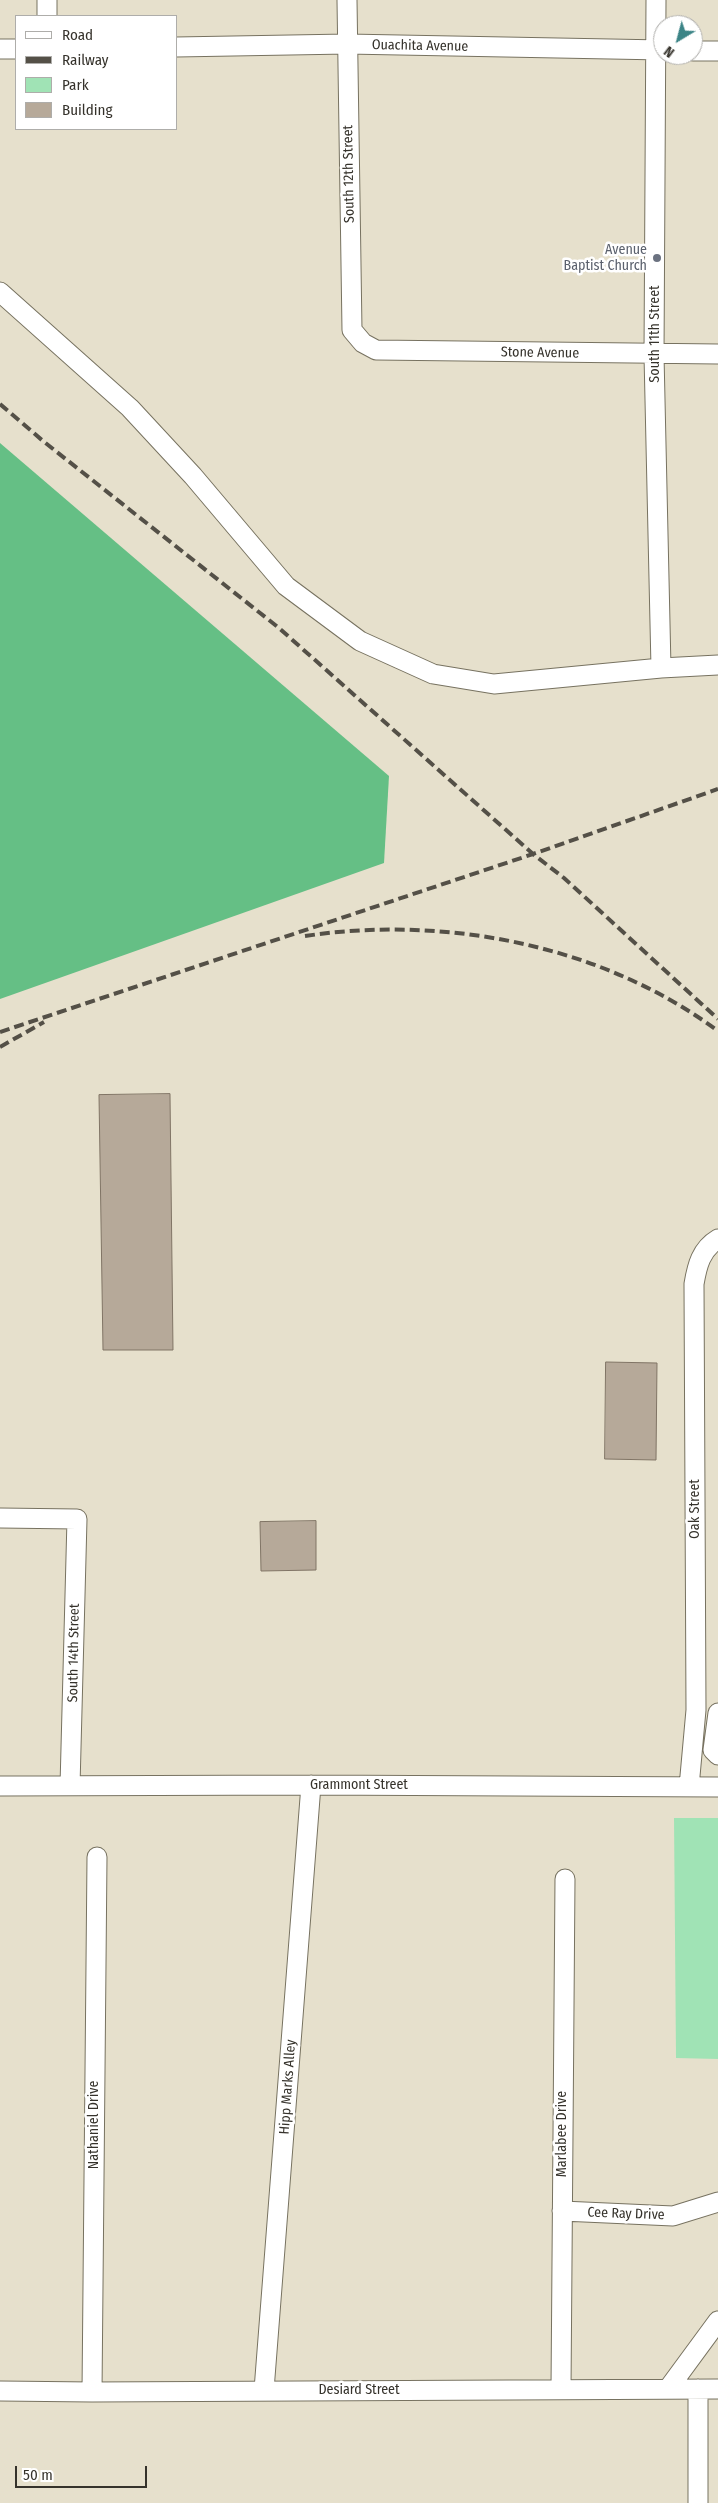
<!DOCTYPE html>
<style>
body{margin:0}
#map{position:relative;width:718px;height:2503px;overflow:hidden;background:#e6e0cc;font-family:"Fira Sans Condensed",sans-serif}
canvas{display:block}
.legend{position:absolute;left:15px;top:15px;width:162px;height:115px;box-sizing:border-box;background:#fff;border:1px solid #aeadaa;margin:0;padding:6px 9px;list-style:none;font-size:15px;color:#35322b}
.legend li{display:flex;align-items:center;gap:10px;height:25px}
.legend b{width:25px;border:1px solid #aeadaa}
.north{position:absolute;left:653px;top:15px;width:50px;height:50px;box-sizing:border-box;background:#fff;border:1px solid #aeadaa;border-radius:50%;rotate:217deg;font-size:14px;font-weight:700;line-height:20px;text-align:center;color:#35322b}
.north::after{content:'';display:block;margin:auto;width:18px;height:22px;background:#3b8486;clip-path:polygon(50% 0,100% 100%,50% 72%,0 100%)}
.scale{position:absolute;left:15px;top:2466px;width:132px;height:22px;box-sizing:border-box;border:2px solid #35322b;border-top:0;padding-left:6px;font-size:15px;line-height:18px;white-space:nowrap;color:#35322b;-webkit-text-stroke:4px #fff;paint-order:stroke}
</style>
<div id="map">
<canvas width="718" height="2503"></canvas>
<ul class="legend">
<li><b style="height:6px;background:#fff"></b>Road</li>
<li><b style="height:6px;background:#545047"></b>Railway</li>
<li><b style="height:14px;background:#a0e3b5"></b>Park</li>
<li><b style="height:14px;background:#b6a999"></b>Building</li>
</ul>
<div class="north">N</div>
<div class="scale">50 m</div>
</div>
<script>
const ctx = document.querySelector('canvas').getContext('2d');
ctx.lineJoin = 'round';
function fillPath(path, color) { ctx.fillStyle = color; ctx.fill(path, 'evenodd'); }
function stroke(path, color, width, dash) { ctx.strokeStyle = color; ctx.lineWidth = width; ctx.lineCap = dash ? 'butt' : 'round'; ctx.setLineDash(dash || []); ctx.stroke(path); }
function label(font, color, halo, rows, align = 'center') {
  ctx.font = font + ' "Fira Sans Condensed",sans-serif'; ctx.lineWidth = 5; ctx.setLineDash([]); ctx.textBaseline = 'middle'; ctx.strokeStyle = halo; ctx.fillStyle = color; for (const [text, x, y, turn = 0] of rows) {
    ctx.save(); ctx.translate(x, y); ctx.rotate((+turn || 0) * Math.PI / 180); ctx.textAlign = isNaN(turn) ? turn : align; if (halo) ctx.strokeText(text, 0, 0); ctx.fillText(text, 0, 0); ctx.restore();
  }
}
const green = new Path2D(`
 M674 1818H718V2059L676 2058Z`);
const forest = new Path2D(`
 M0 443 389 776 384 863 0 999Z`);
const building = new Path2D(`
 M170 1094 173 1350H103L99 1095Z
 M606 1362 657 1363 656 1460 605 1459Z
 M316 1521V1570L261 1571 260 1522Z`);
const minor = new Path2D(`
 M47 0V16
 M347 0 352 330 363 343 376 350 718 354
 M656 0 654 355 661 668
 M176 47 347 44 663 50
 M0 49H16
 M693 51H718
 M0 292 130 408 193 476 286 586 360 641 433 674 494 684 661 668 718 665
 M0 1518 77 1519 70 1786
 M718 1713 713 1750 718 1755
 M0 1786 311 1785 718 1787
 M689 1787 696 1710 694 1284C697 1266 701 1249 718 1239
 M562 2211 673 2216 718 2202
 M561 2389 565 1879
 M668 2389 718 2321
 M264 2390 311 1785
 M0 2391 92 2392 718 2389
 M92 2392 97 1857
 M698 2503V2389`);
const rail = new Path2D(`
 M0 404 43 441 279 628 533 854 564 878 718 1019
 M305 936C446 915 602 945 718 1031
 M0 1032 533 854 718 789
 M0 1047 44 1022`);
const markers = [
 [657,258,5,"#6b7280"]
];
const streetNames = [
 ["Ouachita Avenue",420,46,1],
 ["South 12th Street",349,174,-91],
 ["South 11th Street",655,334,-90],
 ["Stone Avenue",540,353,1],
 ["Oak Street",695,1509,-90],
 ["South 14th Street",74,1653,-89],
 ["Grammont Street",359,1785],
 ["Hipp Marks Alley",288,2087,-86],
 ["Nathaniel Drive",94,2125,-90],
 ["Marlabee Drive",562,2134,-90],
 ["Cee Ray Drive",626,2214,2],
 ["Desiard Street",359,2390]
];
const worshipNames = [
 ["Avenue",647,250],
 ["Baptist Church",647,266]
];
fillPath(green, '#a0e3b5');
fillPath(forest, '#65bf85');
fillPath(building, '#b6a999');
stroke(building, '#807465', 1);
stroke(minor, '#777260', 21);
stroke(minor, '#fff', 19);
stroke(rail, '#545047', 4, [10, 5]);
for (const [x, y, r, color] of markers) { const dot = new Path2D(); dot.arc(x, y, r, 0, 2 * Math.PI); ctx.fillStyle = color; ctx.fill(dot); stroke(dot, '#fff', 2); }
label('14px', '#35322b', '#fff', streetNames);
label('14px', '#5b616d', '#fff', worshipNames, 'right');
</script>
